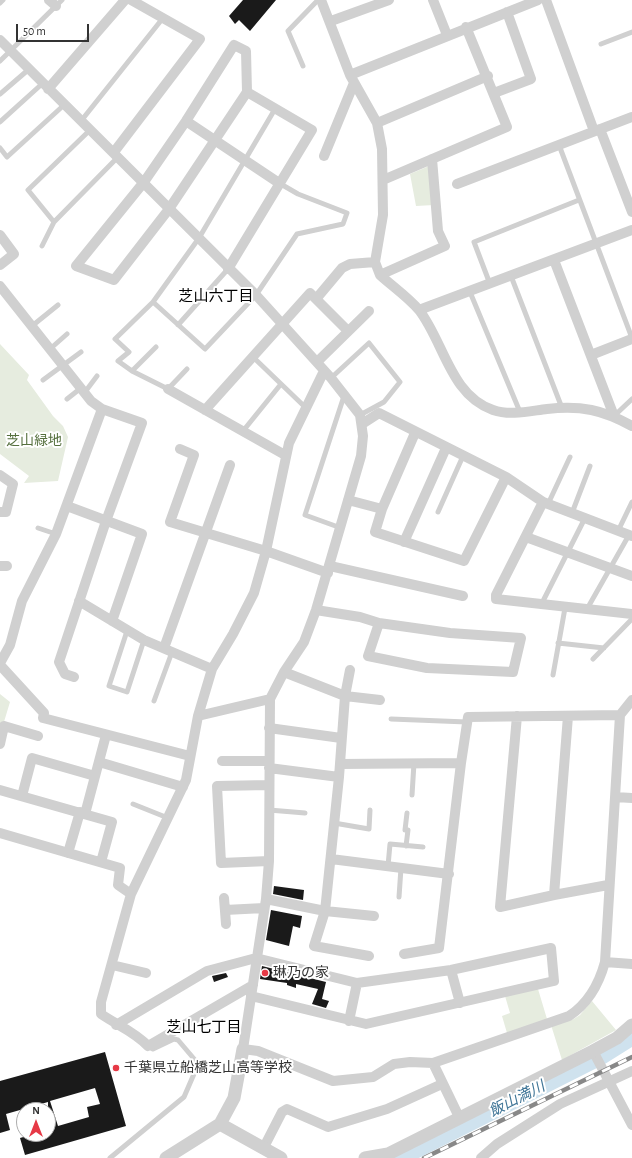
<!DOCTYPE html>
<meta charset="utf-8">
<style>
body{margin:0}
#map{position:relative;width:632px;height:1158px;overflow:hidden;background:#fff;font-family:"Alegreya Sans",sans-serif}
canvas{display:block}
.north{position:absolute;left:16px;top:1102px;width:40px;height:40px;box-sizing:border-box;background:#fff;border:1px solid #adadad;border-radius:50%;rotate:0deg;font-size:11px;font-weight:700;line-height:16px;text-align:center;color:#333}
.north::after{content:'';display:block;margin:auto;width:14px;height:18px;background:#e63946;clip-path:polygon(50% 0,100% 100%,50% 72%,0 100%)}
.scale{position:absolute;left:16px;top:24px;width:73px;height:18px;box-sizing:border-box;border:2px solid #333;border-top:0;padding-left:5px;font-size:12px;line-height:14px;white-space:nowrap;color:#333;-webkit-text-stroke:3px #fff;paint-order:stroke}
</style>
<div id="map">
<canvas width="632" height="1158"></canvas>
<div class="north">N</div>
<div class="scale">50 m</div>
</div>
<script>
const ctx = document.querySelector('canvas').getContext('2d');
ctx.lineJoin = 'round';
function fillPath(path, color) { ctx.fillStyle = color; ctx.fill(path, 'evenodd'); }
function stroke(path, color, width, dash) { ctx.strokeStyle = color; ctx.lineWidth = width; ctx.lineCap = dash ? 'butt' : 'round'; ctx.setLineDash(dash || []); ctx.stroke(path); }
function label(font, color, halo, rows, align = 'center') {
  ctx.font = font + ' "Alegreya Sans","Noto Sans JP",sans-serif'; ctx.lineWidth = 4; ctx.setLineDash([]); ctx.textBaseline = 'middle'; ctx.strokeStyle = halo; ctx.fillStyle = color; for (const [text, x, y, turn = 0] of rows) {
    ctx.save(); ctx.translate(x, y); ctx.rotate((+turn || 0) * Math.PI / 180); ctx.textAlign = isNaN(turn) ? turn : align; if (halo) ctx.strokeText(text, 0, 0); ctx.fillText(text, 0, 0); ctx.restore();
  }
}
const green = new Path2D(`
 M429 166 434 205 416 206 410 174Z
 M0 344 29 375 27 380 53 416 63 426 68 437 58 481 24 483 29 476 0 454Z
 M0 694 10 702 0 735Z
 M538 989 547 1019 507 1033 502 1016 510 1013 505 996Z
 M592 1001 616 1030 562 1060 551 1025 572 1020 580 1015Z`);
const river = new Path2D(`
 M400 1158 600 1057 632 1037`);
const building = new Path2D(`
 M243 0H276L250 31 239 20 235 24 229 16Z
 M274 886 304 890 303 900 273 894Z
 M271 910 302 916 300 928 293 926 289 946 266 940Z
 M262 966 326 982 322 999 329 1001 326 1008 312 1004 318 989 296 984V988L287 985V983L260 979Z
 M226 973 228 977 214 982 212 976Z
 M105 1052 126 1126 25 1155 20 1138 34 1134H48V1102L6 1114 10 1130 0 1133V1081ZM95 1088 100 1104 87 1107 89 1117 58 1126 50 1101Z`);
const service = new Path2D(`
 M0 3 3 0
 M601 44 632 32
 M0 61 62 0
 M303 66 288 31 318 0
 M0 94 28 70
 M81 121 163 18
 M0 122 43 83
 M90 130 28 190 54 222 118 157
 M559 145 632 338
 M0 148 7 157 64 105
 M42 246 54 222
 M511 276 562 408
 M490 284 474 242 579 200
 M470 292 520 412
 M153 302 205 349 256 295 297 234 343 224 347 213 298 194 279 183
 M178 325 228 269
 M32 326 58 305
 M50 349 67 334
 M253 357 305 407
 M187 369 168 389 132 371 118 361 129 352 115 339 153 302 199 238 275 109
 M132 371 156 347
 M331 378 369 343 400 382 384 402 360 415
 M43 380 81 352
 M85 392 97 376
 M67 399 81 388
 M614 416 632 399
 M243 431 281 384
 M548 504 570 457
 M438 512 463 456
 M572 513 590 466
 M38 528 56 534
 M341 528 305 515 344 396
 M618 531 632 502
 M541 605 585 518
 M587 609 629 535
 M127 631 109 686 127 692 144 640
 M558 643 604 648
 M593 659 632 619
 M553 675 565 608
 M154 701 172 652
 M391 719 467 722
 M412 795 414 763
 M133 804 168 818
 M269 810 305 813
 M334 823 369 829 370 810
 M406 846 408 830H405L407 813
 M388 866 390 844 423 847
 M399 897 401 868
 M110 1158 184 1097 197 1067 195 1060 178 1040 174 1039 153 1049 148 1046`);
const minor = new Path2D(`
 M49 0 56 6
 M321 0 350 75 377 123 382 149 383 215 375 262 380 275C392 286 408 297 419 310 444 342 450 395 493 410 510 416 530 411 547 409 581 405 603 410 632 426
 M433 0 447 35
 M546 0 594 131
 M331 21 389 0
 M0 40 256 295 331 378 360 415 363 436 361 456 316 610 304 642 284 672 270 699 269 861 266 899 243 1049 258 1051 333 1081 373 1077 394 1064 410 1062 433 1063 569 1016C589 1003 599 984 605 962L620 715 632 700
 M234 45 246 51 247 92 169 209 114 280 76 266 144 182 186 121Z
 M350 75 538 0
 M48 89 125 0
 M494 93 531 79 507 12
 M186 121 279 183
 M377 123 488 76
 M600 129 632 212
 M114 152 200 39 131 0
 M324 156 354 83
 M383 180 507 127 466 27
 M457 184 632 117
 M0 235 14 254 0 265
 M554 260 614 416
 M228 269 312 130 247 92
 M380 275 445 246 438 231 432 159
 M0 286 91 401 102 409 142 423 106 521 59 662 65 674 74 677
 M316 299 342 268 350 264 375 262
 M419 310 632 230
 M591 355 632 339
 M317 362 369 311
 M168 389 285 455
 M205 410 310 293 348 331
 M362 424 379 413 506 477 543 502 632 536
 M415 433 382 509 375 532 464 561 506 477
 M180 449 194 455 170 522 266 551 328 573
 M0 475 13 484 6 512H0
 M348 500 382 509
 M543 502 496 595V599L632 614
 M67 506 142 534 112 621
 M526 537 632 576
 M404 542 446 448
 M0 566H7
 M330 566 463 596
 M79 601 144 640 212 669
 M316 610 360 617 379 623 450 633 521 638 513 672 427 668 368 656 379 623
 M164 648 230 465
 M0 663 10 645 22 601 56 534 102 409
 M0 665 44 713 43 718 190 756
 M350 670 345 696 339 777 325 911 314 946 369 956
 M284 672 345 696 380 700
 M198 716 270 699
 M517 716 500 907 554 895 608 885
 M269 728 341 738
 M0 744 4 726 38 736
 M222 761H269
 M99 762 183 787
 M340 764 461 763
 M269 768 339 777
 M0 790 112 822 101 862
 M22 796 32 758 95 776
 M615 797 632 798
 M85 814 106 735
 M0 833 120 868 118 885 131 894
 M68 853 80 812
 M331 859 449 874
 M269 861 221 863 217 786 269 785
 M554 895 568 716
 M224 898 226 924
 M266 899 325 911 374 916
 M225 910 264 908
 M404 954 439 948 461 763 468 717 620 715
 M605 962 632 964
 M112 965 146 973
 M451 970 460 1003
 M253 985 148 1046C135 1032 117 1025 101 1014V1002L131 894 186 780 198 716 212 669 233 634 254 593 266 551 289 443 324 371
 M349 1021 357 983
 M116 1025 207 971 256 958 357 983 451 970 551 948 554 981 366 1024 251 996
 M593 1051 632 1125
 M433 1063 460 1119
 M263 1149 282 1112 287 1109 328 1127 387 1109 442 1084
 M481 1158 497 1144 560 1104 632 1071`);
const tertiary = new Path2D(`
 M220 1124 281 1158
 M166 1158 220 1124 234 1098 243 1049
 M365 1158 388 1154 593 1051 617 1038 632 1025`);
const rail = new Path2D(`
 M424 1158 632 1057`);
const markers = [
 [265,973,4,"#e63946"],
 [116,1068,4,"#e63946"]
];
const parkNames = [
 ["芝山緑地",34,441]
];
const poiNames = [
 ["琳乃の家",273,973],
 ["千葉県立船橋芝山高等学校",124,1068]
];
const neighbourhoodNames = [
 ["芝山六丁目",216,296],
 ["芝山七丁目",204,1027]
];
const waterNames = [
 ["飯山満川",517,1099,-27]
];
fillPath(green, '#e6ecdf');
stroke(river, '#cfe2ee', 17);
fillPath(building, '#1a1a1a');
stroke(service, '#d0d0d0', 5);
stroke(minor, '#d0d0d0', 10);
stroke(tertiary, '#d0d0d0', 13);
stroke(rail, '#888', 4.5);
stroke(rail, '#fff', 3, [9]);
for (const [x, y, r, color] of markers) { const dot = new Path2D(); dot.arc(x, y, r, 0, 2 * Math.PI); ctx.fillStyle = color; ctx.fill(dot); stroke(dot, '#fff', 1.5); }
label('14px', '#56703f', '#fff', parkNames);
label('14px', '#333', '#fff', poiNames, 'left');
label('15px', '#000', '#fff', neighbourhoodNames);
label('italic 15px', '#3f7597', '#fff', waterNames);
</script>
